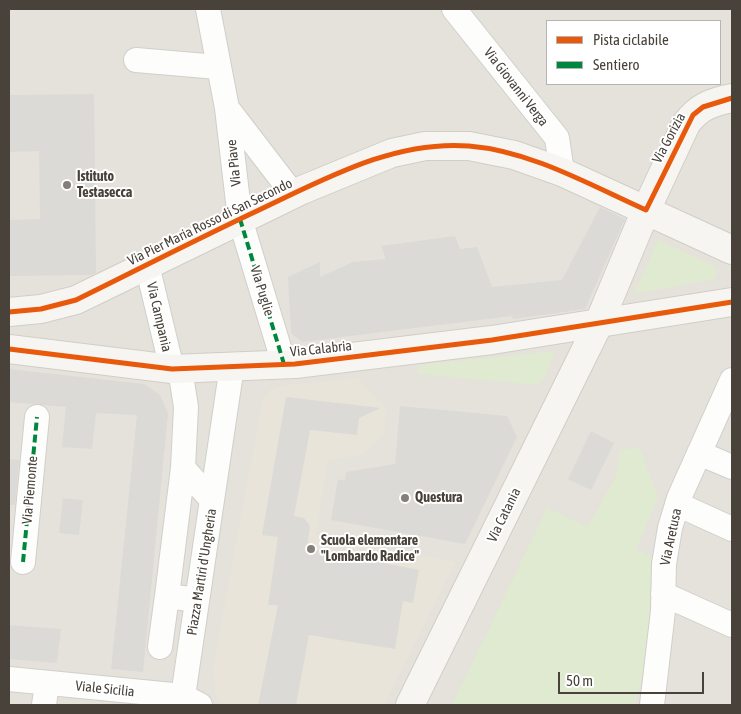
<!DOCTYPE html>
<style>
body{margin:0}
#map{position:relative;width:741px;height:714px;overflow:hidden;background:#f2f1ed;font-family:"Asap Condensed",sans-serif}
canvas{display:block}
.frame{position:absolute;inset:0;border:10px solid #48423a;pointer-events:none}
.legend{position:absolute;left:546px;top:20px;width:175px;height:65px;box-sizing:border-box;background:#fff;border:1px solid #b6b3b0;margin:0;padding:6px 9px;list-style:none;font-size:15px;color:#48423a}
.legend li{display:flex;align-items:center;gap:10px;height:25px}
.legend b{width:25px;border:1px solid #b6b3b0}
.scale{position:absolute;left:558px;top:672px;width:146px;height:22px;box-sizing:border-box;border:2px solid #48423a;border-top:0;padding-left:6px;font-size:15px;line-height:18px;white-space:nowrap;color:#48423a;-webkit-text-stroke:4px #fff;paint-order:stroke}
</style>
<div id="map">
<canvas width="741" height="714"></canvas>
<div class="frame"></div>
<ul class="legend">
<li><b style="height:6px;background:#e8590c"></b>Pista ciclabile</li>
<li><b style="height:6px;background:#00873e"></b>Sentiero</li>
</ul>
<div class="scale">50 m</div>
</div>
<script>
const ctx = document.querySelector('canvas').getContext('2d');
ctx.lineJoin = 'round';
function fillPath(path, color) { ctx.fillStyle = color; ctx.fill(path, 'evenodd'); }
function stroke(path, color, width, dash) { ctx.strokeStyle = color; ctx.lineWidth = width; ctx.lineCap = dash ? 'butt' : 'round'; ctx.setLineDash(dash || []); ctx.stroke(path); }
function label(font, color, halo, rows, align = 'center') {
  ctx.font = font + ' "Asap Condensed",sans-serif'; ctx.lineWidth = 4; ctx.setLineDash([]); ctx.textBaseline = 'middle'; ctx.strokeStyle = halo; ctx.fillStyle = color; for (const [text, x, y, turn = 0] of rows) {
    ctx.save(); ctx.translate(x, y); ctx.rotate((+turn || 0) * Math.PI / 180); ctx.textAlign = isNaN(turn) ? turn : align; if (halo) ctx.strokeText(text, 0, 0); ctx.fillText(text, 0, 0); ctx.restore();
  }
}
const residential = new Path2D(`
 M9 9H732V705H9ZM547 21H720V84H547Z`);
const education = new Path2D(`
 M358 378 387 408 384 434 364 454 328 461 316 535 456 562 384 705H222L215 695 213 667 263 397 270 390 280 386Z`);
const green = new Path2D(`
 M658 240 713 265 717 272 715 279 634 294Z
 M555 351 544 379 537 385 418 374 419 365Z
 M640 448 658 498 636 550 655 558 648 649 636 705H452L547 508 588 527 617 474 619 450Z`);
const building = new Path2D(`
 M94 94 96 273 91 275 9 276V220L40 219 39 151 9 152V95Z
 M600 207 625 219 585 309 513 319 512 316 302 342 291 333 288 277 320 262V277L353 262 386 259 381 246 455 236 460 249 477 247 492 287 562 280Z
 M9 369 144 384 160 395 164 404 168 414 143 672 111 669 137 415 96 413 92 449 62 447 66 407 9 402Z
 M286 397 381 408 359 418 357 435 310 430 294 516 304 518 310 526 307 548 419 570 413 603 403 601 395 649 309 635 296 705H258L278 605H268L278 537 262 535Z
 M400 406 507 416 517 437 465 544 331 520 338 479 345 481 346 472 395 464Z
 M591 431 614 443 591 490 568 479Z
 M9 459 19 460 15 505H9Z
 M63 498 83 500 79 535 59 533Z
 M9 625 61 629 57 663 9 659Z`);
const street = new Path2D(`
 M208 9 227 108 240 219 284 364
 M454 9 557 138 562 172
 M136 60 218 67
 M227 108 293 194
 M147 265 172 369
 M180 369 186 407 183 468 212 500 183 696
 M699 453 732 467
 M183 468 167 596 197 600
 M212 500 232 366
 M677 504 732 529
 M23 562 37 417
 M663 594 732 625
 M160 647 167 596
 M9 679 183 696 200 705
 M44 705 47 683
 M652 705 663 611 664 564 670 528 679 498 732 380`);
const secondary = new Path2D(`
 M9 312 41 309 76 300 302 190 392 153 425 146H469L514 155 562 172 732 250
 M9 349 172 369 295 364 492 340 732 302
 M410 705 598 325 646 210 686 124C698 107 712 102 732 98`);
const quiet = new Path2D(`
 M240 219 284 364
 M23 562 37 417`);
const cycleway = new Path2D(`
 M9 312 41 309 76 300C137 270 197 239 259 210 325 179 394 140 469 146 531 151 590 185 646 210L693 115 703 107 732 98
 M9 349 172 369 295 364 492 340 732 302`);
const markers = [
 [67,185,5,"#847f79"],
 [405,498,5,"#847f79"],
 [311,549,5,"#847f79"]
];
const streetNames = [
 ["Via Giovanni Verga",516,87,52],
 ["Via Gorizia",669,138,-62],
 ["Via Piave",234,163,-96],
 ["Via Pier Maria Rosso di San Secondo",210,222,-26],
 ["Via Puglie",262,291,73],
 ["Via Campania",159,317,77],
 ["Via Calabria",321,349,-6],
 ["Via Piemonte",30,490,-85],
 ["Via Catania",504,515,-64],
 ["Via Aretusa",671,537,-78],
 ["Piazza Martiri d'Ungheria",202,572,-81],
 ["Viale Sicilia",105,689,6]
];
const poiNames = [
 ["Istituto",77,177],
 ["Testasecca",77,193],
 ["Questura",415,498],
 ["Scuola elementare",321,541],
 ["\"Lombardo Radice\"",321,557]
];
fillPath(residential, '#e5e2dc');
fillPath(education, '#e8e4da');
fillPath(green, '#dfead0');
fillPath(building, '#dcdad6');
stroke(street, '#d0cfcb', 26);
stroke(secondary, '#d0cec5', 30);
stroke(street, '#fdfdfc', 24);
stroke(secondary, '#f6f5f1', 28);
stroke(quiet, '#00873e', 4, [8, 4]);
stroke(cycleway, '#e8590c', 5);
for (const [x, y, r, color] of markers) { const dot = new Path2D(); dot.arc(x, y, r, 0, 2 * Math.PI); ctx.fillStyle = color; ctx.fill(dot); stroke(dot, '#fff', 2); }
label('14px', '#48423a', '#fff', streetNames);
label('bold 14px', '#48423a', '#fff', poiNames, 'left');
</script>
